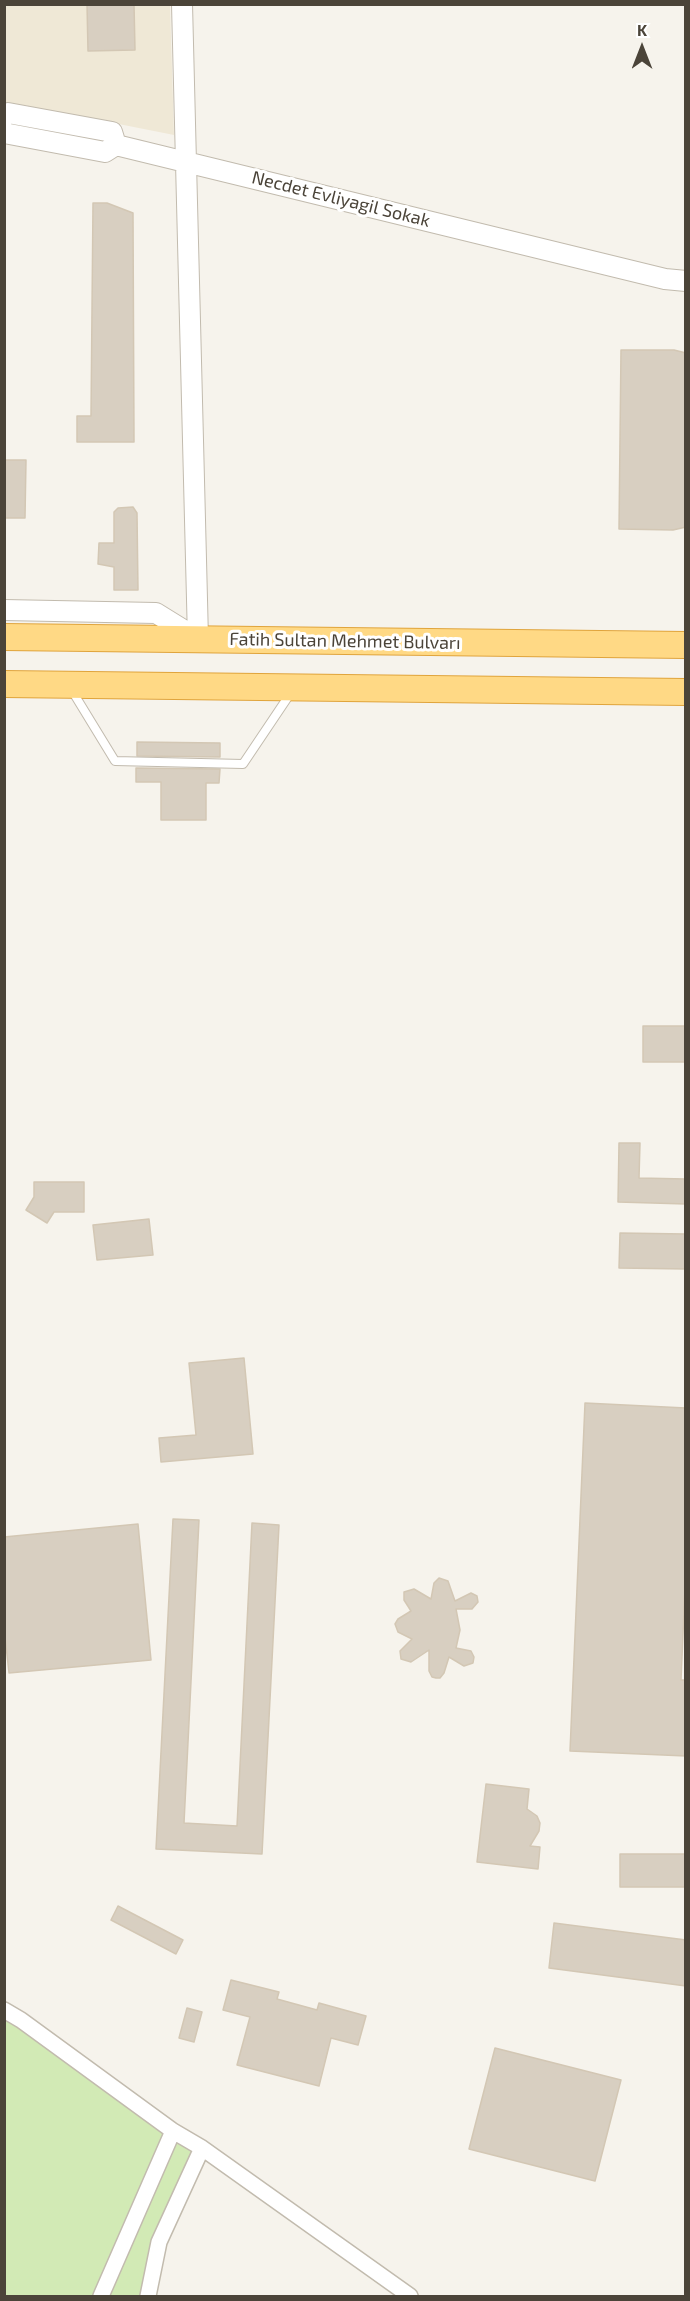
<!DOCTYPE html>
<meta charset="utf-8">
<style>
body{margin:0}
#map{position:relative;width:690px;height:2301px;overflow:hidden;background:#f6f3ec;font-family:"Exo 2",sans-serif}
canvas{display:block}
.frame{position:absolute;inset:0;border:6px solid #4b4439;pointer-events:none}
.north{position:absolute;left:612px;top:18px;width:60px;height:60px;-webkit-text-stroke:4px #fff;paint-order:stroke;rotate:0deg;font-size:16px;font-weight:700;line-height:24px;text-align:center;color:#4b4439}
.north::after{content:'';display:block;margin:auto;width:21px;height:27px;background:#4b4439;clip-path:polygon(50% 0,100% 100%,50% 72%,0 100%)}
</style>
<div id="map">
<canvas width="690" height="2301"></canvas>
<div class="frame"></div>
<div class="north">K</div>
</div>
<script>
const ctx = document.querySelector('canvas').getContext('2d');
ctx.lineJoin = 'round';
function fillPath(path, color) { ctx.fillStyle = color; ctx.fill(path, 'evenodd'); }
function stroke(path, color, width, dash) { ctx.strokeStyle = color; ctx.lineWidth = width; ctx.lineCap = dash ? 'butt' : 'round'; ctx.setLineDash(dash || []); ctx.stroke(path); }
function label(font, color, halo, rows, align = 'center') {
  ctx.font = font + ' "Exo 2",sans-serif'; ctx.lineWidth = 6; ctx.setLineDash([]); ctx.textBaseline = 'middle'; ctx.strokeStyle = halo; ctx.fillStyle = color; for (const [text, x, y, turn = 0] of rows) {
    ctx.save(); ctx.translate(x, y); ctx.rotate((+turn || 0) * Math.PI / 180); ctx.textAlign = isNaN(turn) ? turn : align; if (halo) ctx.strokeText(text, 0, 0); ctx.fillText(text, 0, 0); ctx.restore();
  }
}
const education = new Path2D(`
 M4 5H170L174 135 23 105 5 104Z`);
const green = new Path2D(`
 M4 2010 202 2148 159 2242 148 2296H5Z`);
const building = new Path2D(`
 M87 4H134L135 50 88 51Z
 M93 203H107L133 213 134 442H77V416H91Z
 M621 350H674L686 353V527L673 530 619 529Z
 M4 460H26L25 518H4Z
 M133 507 137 513 138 590H114V567L98 564 99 543H114V512L118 508Z
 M137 742 220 743V757L137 756Z
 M136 768 220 769 219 783H206V820H161V782H136Z
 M643 1026H686V1062H643Z
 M619 1143H640L639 1178 686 1179V1204L618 1202Z
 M34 1182H84V1212H54L47 1223 26 1210 34 1197Z
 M149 1219 153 1255 97 1260 93 1225Z
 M620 1233 686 1234V1269L619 1268Z
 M244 1358 253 1454 161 1462 159 1438 196 1435 189 1363Z
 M585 1403 686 1408V1566L681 1680H686V1756L570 1751Z
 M173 1519 199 1520 184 1823 237 1826 252 1523 279 1525 262 1854 156 1849Z
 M138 1524 151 1660 9 1673 4 1628V1537Z
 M439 1578 448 1581 455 1601 471 1593 477 1596 478 1602 472 1609H456L460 1630 456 1648 471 1651 474 1657 473 1663 464 1666 449 1657 444 1673 440 1678H436L432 1677 429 1671V1650L411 1662 401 1659 400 1651 412 1639 398 1632 395 1624 398 1619 411 1611 404 1600V1592L414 1589 431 1599 434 1583Z
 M486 1784 529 1789 527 1809 537 1816 540 1823 539 1831 530 1846 540 1847 538 1869 477 1862Z
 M620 1854H686V1887H620Z
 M118 1906 183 1940 176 1954 111 1920Z
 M554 1923 686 1940V1986L549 1968Z
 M231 1980 279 1992 277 1999 317 2010 319 2003 366 2016 358 2045 331 2038 319 2086 237 2065 250 2017 223 2010Z
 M187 2008 202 2012 194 2042 179 2038Z
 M495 2048 621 2080 595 2181 469 2149Z`);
const service = new Path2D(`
 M71 689 115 761 243 764 290 694`);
const minor = new Path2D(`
 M4 2010 21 2020 173 2131 202 2148 410 2296
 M101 2296 173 2131
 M148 2296 159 2242 202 2148`);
const tertiary = new Path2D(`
 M182 4 198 639
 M4 117 8 113 112 132 116 145
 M4 133 105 152 116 145
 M116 145 665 279 686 281
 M4 610 156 613 198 639`);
const trunk = new Path2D(`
 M4 637 686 645
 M4 684 686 692`);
const streetNames = [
 ["Necdet Evliyagil Sokak",341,199,14],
 ["Fatih Sultan Mehmet Bulvarı",345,641,1]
];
fillPath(education, '#efe8d6');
fillPath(green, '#d2eab5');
fillPath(building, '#d8cfc1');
stroke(building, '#d3c7b4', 1.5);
stroke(service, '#c2bbae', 10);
stroke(minor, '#c2bbae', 18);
stroke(tertiary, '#c2bbae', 22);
stroke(trunk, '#e0a43c', 28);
stroke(service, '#fff', 8);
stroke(minor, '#fff', 15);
stroke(tertiary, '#fff', 20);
stroke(trunk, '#ffd985', 26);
label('18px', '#4b4439', '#fff', streetNames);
</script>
